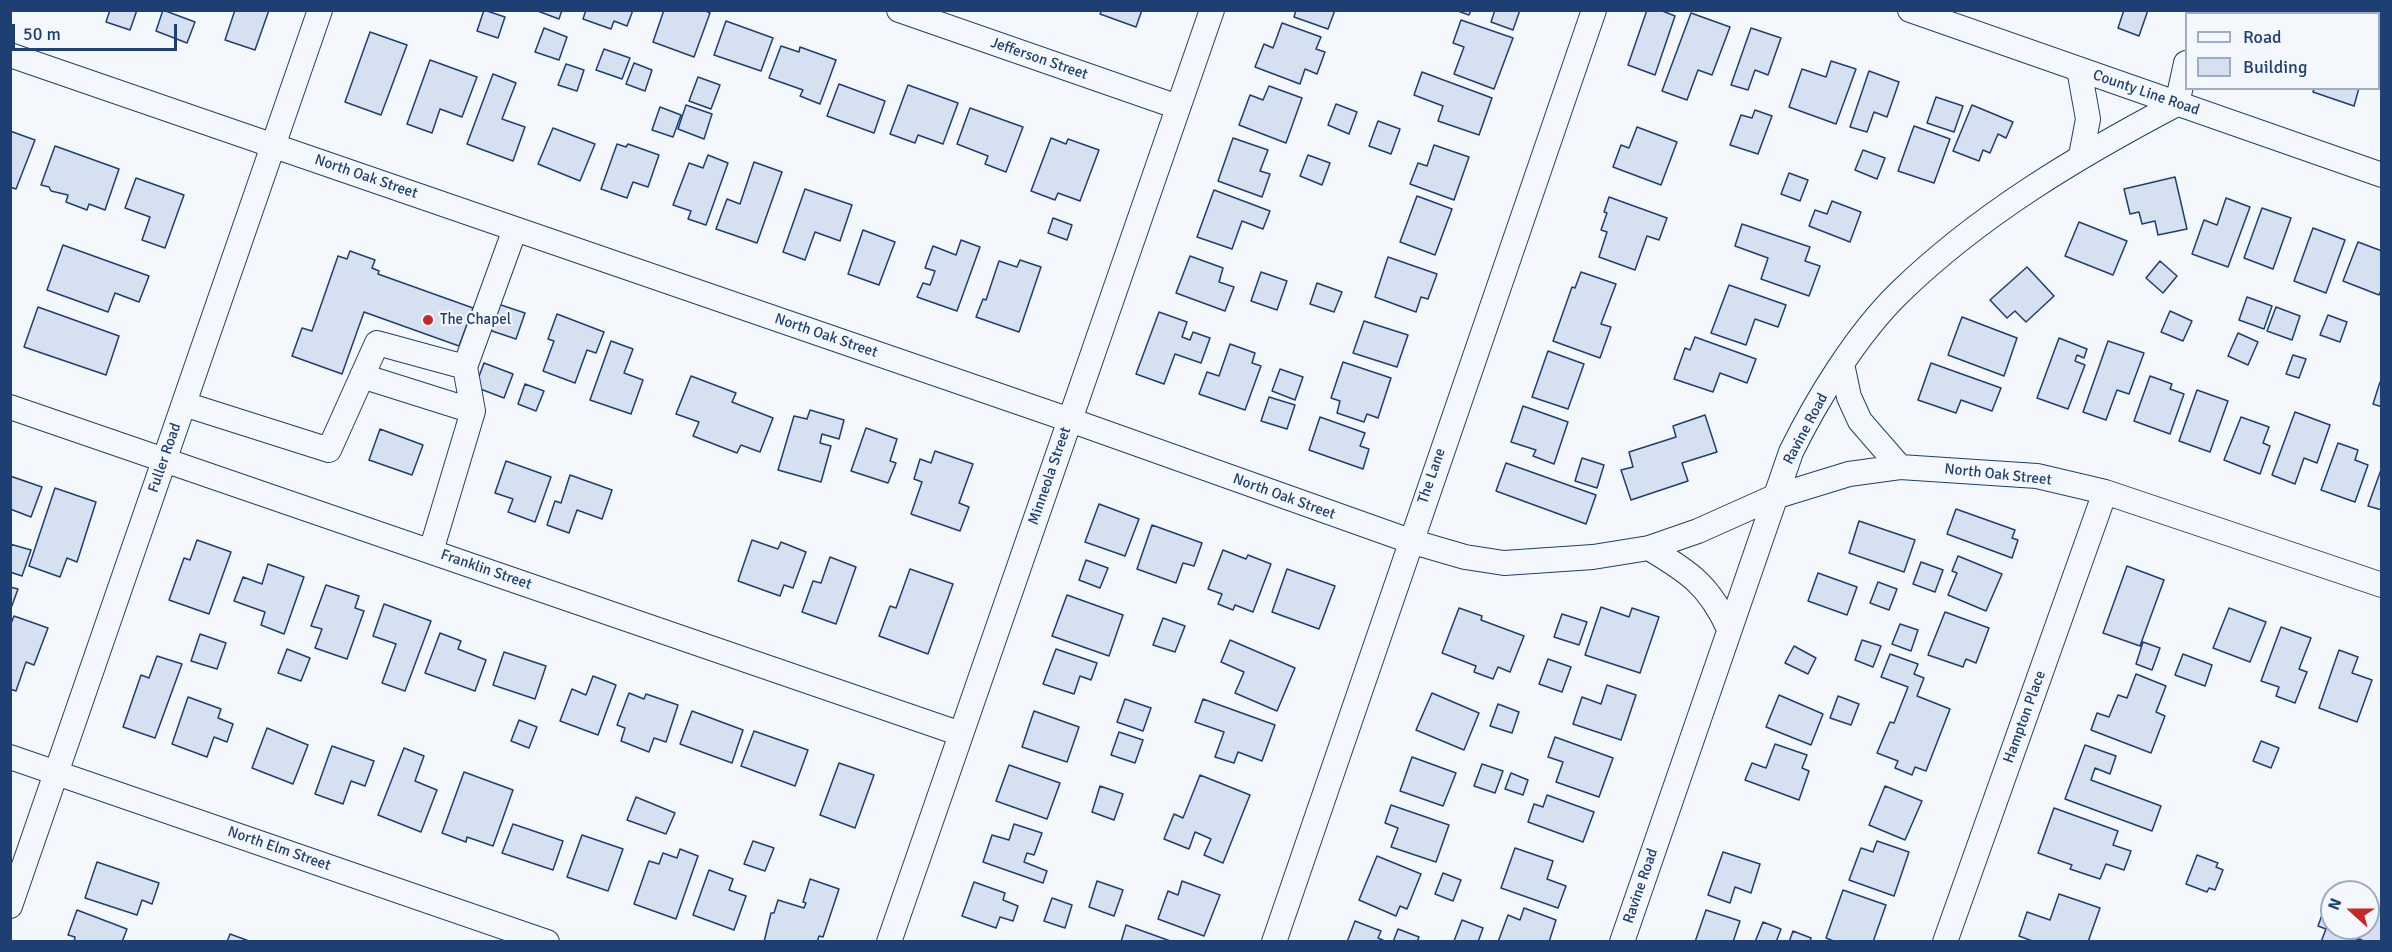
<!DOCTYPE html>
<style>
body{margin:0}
#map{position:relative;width:2392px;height:952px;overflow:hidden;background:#f4f7fb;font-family:Signika,sans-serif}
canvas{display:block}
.frame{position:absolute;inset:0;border:12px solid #1d3f73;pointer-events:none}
.legend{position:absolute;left:2185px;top:12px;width:195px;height:78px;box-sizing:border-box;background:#f4f7fb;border:2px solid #9eadc5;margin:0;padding:8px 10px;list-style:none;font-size:18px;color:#1d3f73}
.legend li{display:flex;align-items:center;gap:12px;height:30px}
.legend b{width:30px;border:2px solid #9eadc5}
.north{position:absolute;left:2320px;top:880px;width:60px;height:60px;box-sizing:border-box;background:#f4f7fb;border:2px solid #9eadc5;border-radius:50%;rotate:291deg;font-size:16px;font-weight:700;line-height:24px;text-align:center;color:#1d3f73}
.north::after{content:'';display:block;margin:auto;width:21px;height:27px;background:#c62828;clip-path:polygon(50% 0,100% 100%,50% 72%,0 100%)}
.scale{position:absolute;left:12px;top:24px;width:165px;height:27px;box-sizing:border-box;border:3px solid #1d3f73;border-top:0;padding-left:8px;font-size:18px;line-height:21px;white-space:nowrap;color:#1d3f73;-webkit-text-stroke:4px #f4f7fb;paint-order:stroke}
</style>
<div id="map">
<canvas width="2392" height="952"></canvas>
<div class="frame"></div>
<ul class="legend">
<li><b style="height:8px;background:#f4f7fb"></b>Road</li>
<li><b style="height:16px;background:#d5e0f0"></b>Building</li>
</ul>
<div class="north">N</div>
<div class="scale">50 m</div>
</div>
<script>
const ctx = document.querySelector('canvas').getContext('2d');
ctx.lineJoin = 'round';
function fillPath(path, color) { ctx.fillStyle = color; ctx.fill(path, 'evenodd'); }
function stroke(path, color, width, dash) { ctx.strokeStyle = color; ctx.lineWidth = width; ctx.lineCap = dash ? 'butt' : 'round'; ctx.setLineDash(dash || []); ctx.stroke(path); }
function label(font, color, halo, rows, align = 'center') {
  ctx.font = font + ' Signika,sans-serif'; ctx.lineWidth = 4.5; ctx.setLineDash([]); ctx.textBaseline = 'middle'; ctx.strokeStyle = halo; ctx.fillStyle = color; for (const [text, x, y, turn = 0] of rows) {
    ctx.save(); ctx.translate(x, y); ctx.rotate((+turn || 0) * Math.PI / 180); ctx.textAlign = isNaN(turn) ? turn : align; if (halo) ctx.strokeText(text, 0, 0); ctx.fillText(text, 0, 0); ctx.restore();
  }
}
const building = new Path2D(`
 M110 10H137L130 30 106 22Z
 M163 10 195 22 187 43 156 31Z
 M235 10H269L255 50 225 40Z
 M484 10 505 17 498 38 477 31Z
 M535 10H562L559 19Z
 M586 10H633L627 26 614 21 611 29 583 19Z
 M664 10H704L710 13 694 57 653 42Z
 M1102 10H1142L1136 27 1100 14Z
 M1296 10H1335L1328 29 1294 17Z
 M1455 10H1471L1469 15Z
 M1495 10H1520L1513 30 1491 22Z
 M1647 10H1660L1675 16 1655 75 1628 65Z
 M2124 10H2148L2139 36 2118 28Z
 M2267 10H2291L2290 14H2262L2266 13Z
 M2375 10H2382V25L2378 24V14H2374Z
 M1691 13 1730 27 1712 75 1698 70 1687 100 1662 91Z
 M1461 20 1513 38 1494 89 1454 74 1464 47 1453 43Z
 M726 21 773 38 761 71 714 55Z
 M1282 23 1321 37 1316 49 1325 52 1317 74 1305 69 1300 84 1255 67 1264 44 1273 48Z
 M544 28 567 37 559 60 535 52Z
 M1751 28 1781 38 1768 75 1755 70 1748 90 1731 85Z
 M370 32 407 45 381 115 345 102Z
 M781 46 799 52 800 47 836 60 820 104 800 96 803 90 769 78Z
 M604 49 630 58 622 79 596 70Z
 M430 60 477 77 462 117 440 109 432 133 407 124Z
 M1831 61 1856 69 1836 124 1789 107 1802 69 1826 77Z
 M634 63 652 70 645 91 626 84Z
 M566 64 584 70 577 91 558 85Z
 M1869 71 1899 82 1887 117 1874 112 1867 132 1850 127Z
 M1422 72 1492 98 1479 135 1438 121 1443 106 1414 95Z
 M493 74 516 83 502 119 525 127 513 161 467 144Z
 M698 77 720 85 711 109 689 101Z
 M839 84 885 101 874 133 827 116Z
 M908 85 958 103 943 144 918 135 915 143 890 134Z
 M1269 86 1302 98 1286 143 1239 125 1250 95 1263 100Z
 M2314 88H2359L2354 106 2313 92Z
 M1936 97 1963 106 1954 132 1927 123Z
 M1336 104 1357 112 1349 134 1328 125Z
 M686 105 712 114 704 139 678 129Z
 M1972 105 2013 122 2006 138 1998 134 1990 153 1983 150 1979 161 1953 151Z
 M660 107 681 115 673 137 652 130Z
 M970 108 1023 127 1006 172 985 164 988 156 957 144Z
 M1755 110 1772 116 1758 154 1730 145 1741 115 1752 118Z
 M1378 121 1400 129 1391 154 1369 146Z
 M1914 126 1950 139 1934 183 1898 171Z
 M1637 127 1677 142 1661 185 1613 167 1621 145 1629 148Z
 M553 128 595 144 580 181 538 164Z
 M10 131 35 140 16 189 10 187Z
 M1051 138 1066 144 1068 139 1099 150 1080 201 1058 193 1055 200 1031 191Z
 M1233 138 1268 150 1260 171 1270 174 1262 197 1218 181Z
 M617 144 626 147 628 144 659 155 648 187 633 182 627 198 601 189Z
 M1434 145 1469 157 1454 200 1410 184 1418 163 1427 166Z
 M55 146 119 169 105 210 89 204 87 210 66 202 68 195 51 191 49 187 41 185Z
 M1863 150 1885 158 1877 179 1855 170Z
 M708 155 728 163 706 225 688 219 691 211 673 205 689 163 703 168Z
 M1308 155 1330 163 1322 185 1300 176Z
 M754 162 782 172 757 243 716 229 727 199 740 204Z
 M1789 173 1808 180 1800 201 1781 194Z
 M2175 177 2187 229 2158 235 2155 221 2142 224 2139 212 2130 214 2124 189Z
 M136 178 184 195 165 248 142 240 150 217 125 208Z
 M805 189 852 205 840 241 815 232 805 260 783 252Z
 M1214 190 1270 211 1263 229 1242 221 1232 249 1197 237Z
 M1417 196 1452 209 1435 255 1400 242Z
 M1609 197 1667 218 1659 240 1647 236 1635 270 1599 257 1607 232 1601 230 1607 213 1604 212Z
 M2226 198 2250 207 2228 267 2192 254 2204 220 2217 225Z
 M1832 201 1861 212 1850 242 1809 226 1815 210 1827 214Z
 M2262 208 2291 218 2273 269 2244 258Z
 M1053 218 1072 225 1067 240 1048 233Z
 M2079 222 2127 241 2113 275 2065 256Z
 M1742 224 1810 247 1805 261 1820 266 1809 296 1761 279 1768 258 1735 246Z
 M2313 228 2345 240 2326 293 2294 281Z
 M863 230 895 242 879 285 848 274Z
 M961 240 980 247 957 311 917 297 923 283 930 285 935 271 925 268 933 246 956 255Z
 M2358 242 2382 251V288L2379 295 2343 281Z
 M63 245 149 276 139 302 115 293 108 312 47 290Z
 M350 251 375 260 372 268 379 271 378 274 473 308 459 346 364 312 342 374 292 356 302 328 312 331 338 256 347 259Z
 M1190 256 1223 268 1219 282 1234 287 1225 311 1176 293Z
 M1388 257 1437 274 1428 299 1421 297 1416 312 1375 297Z
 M1020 260 1041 267 1019 332 976 317 983 299 986 300 999 261 1017 267Z
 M2160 261 2177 276 2163 293 2146 278Z
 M2027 267 2054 296 2026 322 2015 311 2007 318 1990 300Z
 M1261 272 1287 281 1277 310 1251 301Z
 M1581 272 1616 284 1601 324 1611 327 1600 358 1553 341 1572 287 1575 288Z
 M1317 283 1342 292 1334 312 1310 304Z
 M1729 285 1786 305 1778 327 1755 319 1746 345 1711 333Z
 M2247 297 2272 306 2264 329 2239 320Z
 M495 303 525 313 516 339 486 329Z
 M38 307 119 336 106 375 24 347Z
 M2276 307 2300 316 2292 340 2267 331Z
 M2170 311 2192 321 2183 341 2161 332Z
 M1159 312 1187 322 1182 337 1190 340 1193 332 1210 338 1201 363 1175 354 1164 384 1136 374Z
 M557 314 604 332 596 353 587 350 575 383 543 371 554 341 548 339Z
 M2328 315 2347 322 2340 342 2320 335Z
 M1962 317 2017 338 2004 376 1948 355Z
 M1364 321 1408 335 1397 367 1353 353Z
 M2238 333 2258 342 2248 365 2228 356Z
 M1695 337 1756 359 1747 383 1720 373 1713 392 1674 379 1685 348 1690 350Z
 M2059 338 2087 349 2084 358 2077 355 2075 361 2085 365 2068 409 2037 398Z
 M611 341 633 349 624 373 643 380 631 414 590 400Z
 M2108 341 2144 353 2129 394 2117 390 2106 420 2083 412Z
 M1230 344 1255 353 1252 363 1261 366 1245 410 1199 394 1207 372 1219 376Z
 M1548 351 1584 364 1568 409 1532 397Z
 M2293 355 2306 359 2299 378 2286 374Z
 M1343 362 1391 378 1378 418 1367 414 1364 422 1337 413 1340 401 1331 398Z
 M484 363 513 374 504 398 475 387Z
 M1931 363 2001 388 1992 411 1961 400 1956 413 1918 400Z
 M1280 369 1303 377 1295 400 1272 391Z
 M691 376 736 393 732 402 773 418 760 452 741 445 737 453 693 436 699 422 676 414Z
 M2150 376 2172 384 2170 389 2184 394 2170 434 2134 421Z
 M2380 382 2382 383V407L2373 404Z
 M525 384 544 391 536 411 518 404Z
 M2197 390 2228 401 2210 452 2179 441Z
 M1269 397 1295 405 1287 429 1261 421Z
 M1523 406 1568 422 1554 464 1533 456 1536 450 1511 442Z
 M810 410 844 420 839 439 822 434 820 443 831 446 821 482 778 470 794 416 807 419Z
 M2295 412 2330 425 2317 463 2304 458 2295 484 2272 475Z
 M1705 415 1717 452 1682 463 1688 481 1631 500 1621 470 1633 467 1629 452 1676 437 1673 426Z
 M1320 417 1365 433 1360 446 1369 449 1363 469 1309 450Z
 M2241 417 2269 427 2263 443 2270 446 2260 474 2224 460Z
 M866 428 897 439 890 461 896 463 888 483 851 471Z
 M380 429 423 445 412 475 369 460Z
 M2338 443 2358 450 2355 460 2368 465 2355 502 2321 490Z
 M935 451 973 464 959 503 969 507 960 531 911 514 922 482 914 479 920 459 931 463Z
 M1582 458 1604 465 1597 488 1575 481Z
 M506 461 551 477 535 522 508 512 513 499 495 493Z
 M1506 463 1596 495 1586 524 1496 491Z
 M2382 467V510L2368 506Z
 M570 475 612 490 602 519 577 510 569 533 547 525 555 501 561 503Z
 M10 476 42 487 31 517 10 509Z
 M55 488 96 502 77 562 67 558 60 577 29 566Z
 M1099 504 1139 519 1125 556 1085 542Z
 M1956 509 2015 530 2012 538 2018 540 2012 558 1947 534Z
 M1859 521 1915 540 1904 572 1849 553Z
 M1152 525 1202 543 1194 566 1183 563 1176 583 1137 569Z
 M197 540 231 552 209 614 169 600 184 558 190 560Z
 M752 540 778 549 781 542 806 552 793 588 784 585 780 596 738 581Z
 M10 544 31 550 22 576 10 572Z
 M1223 550 1246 559 1248 555 1271 564 1253 612 1235 605 1233 610 1218 604 1222 594 1208 589Z
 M1958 556 2002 574 1986 611 1948 595 1957 573 1952 571Z
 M830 557 856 567 836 624 802 612 813 581 821 583Z
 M1086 560 1108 568 1100 588 1079 580Z
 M1921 562 1943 570 1935 592 1913 584Z
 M268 564 304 577 284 634 261 625 265 612 234 601 243 577 262 584Z
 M2127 566 2164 580 2140 646 2103 633Z
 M910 569 953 584 928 654 879 636 890 606 896 608Z
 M1287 569 1335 586 1319 629 1272 612Z
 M1818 573 1857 587 1847 615 1808 601Z
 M1878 582 1897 589 1889 610 1870 603Z
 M326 585 359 596 355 608 364 611 347 659 315 648 322 629 311 626Z
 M10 587 18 589 10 611Z
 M1067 595 1123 615 1109 656 1052 636Z
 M384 604 431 621 405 691 382 683 396 644 373 636Z
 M1601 607 1629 617 1632 608 1659 617 1640 673 1585 655Z
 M1459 608 1482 616 1481 620 1524 636 1510 672 1498 667 1493 679 1474 672 1476 666 1442 653Z
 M2229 608 2266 622 2250 662 2213 648Z
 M1945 612 1989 628 1976 663 1966 659 1963 667 1928 655Z
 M1562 614 1587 622 1579 645 1554 637Z
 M14 616 48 628 34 665 26 662 16 691 10 689V626Z
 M1163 618 1185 626 1175 652 1153 645Z
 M1900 624 1918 630 1911 651 1892 644Z
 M2281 627 2311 638 2299 669 2307 672 2295 703 2276 696 2279 687 2261 681Z
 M440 633 461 641 458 649 486 660 475 691 425 673Z
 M200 634 226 643 217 669 191 661Z
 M1230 640 1295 668 1277 711 1235 693 1244 672 1221 662Z
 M1862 640 1881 646 1873 667 1855 660Z
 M2143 642 2160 648 2152 670 2136 664Z
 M1794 646 1816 658 1808 674 1785 663Z
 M287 649 310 658 301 681 278 673Z
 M1056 649 1097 663 1091 680 1080 676 1074 694 1043 684Z
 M2339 650 2358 657 2352 673 2372 680 2357 722 2319 708Z
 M504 652 546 666 535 699 493 685Z
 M1890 654 1918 664 1914 674 1924 678 1917 696 1950 709 1926 771 1915 767 1912 775 1895 768 1898 761 1877 753 1890 722 1894 723 1908 687 1881 677Z
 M2183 654 2212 665 2205 686 2175 675Z
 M157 656 182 664 155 738 123 727 141 675 149 678Z
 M1548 659 1571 667 1562 692 1539 684Z
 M2136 674 2166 686 2156 712 2165 716 2151 753 2091 730 2097 713 2109 717 2118 695 2127 698Z
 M593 676 616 685 598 735 560 721 572 689 586 695Z
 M1607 685 1636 695 1621 740 1573 724 1582 697 1601 704Z
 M629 693 644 699 646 694 678 705 666 742 654 738 649 752 621 741 625 728 617 725Z
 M1432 693 1479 713 1464 750 1416 730Z
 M1779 695 1823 714 1811 745 1766 727Z
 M1838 696 1859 704 1851 725 1830 718Z
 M188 697 221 709 218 718 233 724 227 742 214 737 207 757 172 744Z
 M1125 699 1151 708 1143 731 1117 722Z
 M1203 699 1275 725 1262 761 1238 752 1234 763 1215 757 1224 732 1195 722Z
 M1498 704 1519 712 1512 733 1490 726Z
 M692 711 743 730 732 763 680 744Z
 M1034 711 1079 727 1067 762 1022 747Z
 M519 720 537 727 529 748 511 741Z
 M267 728 308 745 293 784 252 768Z
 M754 731 808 750 795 786 741 766Z
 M1119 732 1143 740 1135 763 1111 755Z
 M1555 737 1613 758 1599 797 1556 782 1563 762 1548 757Z
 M2261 741 2279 748 2271 768 2253 761Z
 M1775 744 1807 755 1802 768 1809 771 1799 800 1745 780 1752 763 1766 768Z
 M2085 745 2116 756 2110 774 2095 768 2091 780 2161 806 2152 831 2065 799Z
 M332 746 374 761 365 786 351 781 343 804 315 794Z
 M404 748 424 756 415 781 437 790 421 832 378 815Z
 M1412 757 1456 773 1443 806 1400 791Z
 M839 763 874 775 855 828 820 815Z
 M1482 764 1503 771 1495 793 1474 786Z
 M1009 765 1060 783 1047 819 996 801Z
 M464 772 513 790 493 846 467 837 466 842 442 833Z
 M1511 773 1528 780 1523 795 1505 789Z
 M1200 775 1250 795 1223 863 1204 855 1211 839 1195 832 1189 849 1164 839 1174 814 1183 818Z
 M1100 786 1123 794 1114 820 1092 812Z
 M1885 786 1922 801 1905 840 1869 825Z
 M1547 795 1594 812 1583 842 1528 822 1534 804 1543 807Z
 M636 797 675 813 666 834 627 820Z
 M1391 805 1449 825 1436 862 1391 847 1398 828 1385 823Z
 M2054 808 2118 831 2113 845 2131 851 2124 870 2106 864 2100 879 2070 869 2072 865 2038 853Z
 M513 824 563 841 553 870 502 853Z
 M1014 824 1042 833 1034 855 1027 853 1024 862 1047 871 1043 883 983 862 992 835 1009 840Z
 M582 835 623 849 608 891 567 877Z
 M753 841 774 848 765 871 744 864Z
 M1877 841 1909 852 1894 896 1849 880 1861 848 1873 852Z
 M1515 848 1553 861 1547 879 1566 886 1558 908 1501 888Z
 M680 849 698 856 676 919 634 904 649 861 659 864 663 853 677 858Z
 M1723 852 1760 864 1751 893 1735 887 1730 903 1708 895Z
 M2197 855 2218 863 2216 867 2223 870 2215 890 2209 888 2207 892 2186 884Z
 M1377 856 1421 874 1407 909 1400 906 1396 916 1359 900Z
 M97 862 159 883 152 904 142 900 137 915 85 898Z
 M709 870 733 879 729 890 746 896 734 930 693 915Z
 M1443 873 1461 880 1453 901 1435 894Z
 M810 879 839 889 823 937 819 936 817 942H764L771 913H774L778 900 804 908 806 903 803 902Z
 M1097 881 1123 890 1114 916 1089 907Z
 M1182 881 1220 895 1204 936 1158 919 1168 891 1178 895Z
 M974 882 1005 893 1003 900 1018 906 1013 921 1000 917 996 928 962 916Z
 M1843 890 1886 905 1873 942H1836L1826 938Z
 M2331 890 2335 892H2332V928H2368V904L2382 909V942H2366L2357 938 2356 942H2321L2326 929 2318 926Z
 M2059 894 2100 908 2088 942H2035L2019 936 2027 912 2050 920Z
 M1052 898 1072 905 1065 928 1044 921Z
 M1524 908 1556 920 1549 942H1498L1508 915 1520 920Z
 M77 910 127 929 122 942H74L75 937 68 935Z
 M1706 910 1740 921 1733 942H1695Z
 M1462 920 1483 928 1478 942 1454 941Z
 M1355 921 1381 931 1378 938 1387 942H1347Z
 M1763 922 1781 929 1776 942H1755Z
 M1126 925 1173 942H1121Z
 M1398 929 1419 937 1417 942H1393Z
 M1793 931 1811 938 1810 942H1789Z
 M230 934 249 941 248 942H227Z`);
const minor = new Path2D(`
 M899 10 1178 107
 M1910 10 2382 175
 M2203 14 2204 10
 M10 55 1070 420 1410 541 1465 557 1504 563 1593 557 1649 548 1698 531 1774 497 1849 474 1900 467 2037 476 2105 492 2382 585
 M2079 69 2088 119 2081 156
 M1842 364 1849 397 1860 421 1900 467
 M465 367 515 229
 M362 376 473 411
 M184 404 329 450 377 343 465 367 473 411 431 551
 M10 407 961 734
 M1649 548C1689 572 1709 585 1729 629
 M10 757 547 942
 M10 906 320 10
 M889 942 1212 10
 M1274 942 1594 10
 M1622 942 1791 452C1817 399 1857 334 1899 293 1979 215 2078 156 2177 104L2186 63
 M1945 942 2105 492`);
const markers = [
 [428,320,6,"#c62828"]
];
const streetNames = [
 ["Jefferson Street",1039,59,19],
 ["County Line Road",2146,93,19],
 ["North Oak Street",366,177,19],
 ["North Oak Street",826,336,19],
 ["Ravine Road",1806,429,-62],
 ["Fuller Road",165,458,-71],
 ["North Oak Street",1998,475,6],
 ["Minneola Street",1050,476,-71],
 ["The Lane",1432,476,-71],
 ["North Oak Street",1284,497,20],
 ["Franklin Street",486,570,19],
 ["Hampton Place",2025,717,-70],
 ["North Elm Street",279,849,19],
 ["Ravine Road",1641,886,-71]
];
const poiNames = [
 ["The Chapel",440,320]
];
fillPath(building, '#d5e0f0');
stroke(building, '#1d3f73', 1.5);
stroke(minor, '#1d3f73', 26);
stroke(minor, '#f4f7fb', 24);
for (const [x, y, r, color] of markers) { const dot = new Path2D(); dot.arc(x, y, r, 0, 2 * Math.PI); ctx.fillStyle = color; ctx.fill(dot); stroke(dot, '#f4f7fb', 2); }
label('15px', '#1d3f73', '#f4f7fb', streetNames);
label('15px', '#1d3f73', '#f4f7fb', poiNames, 'left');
</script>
